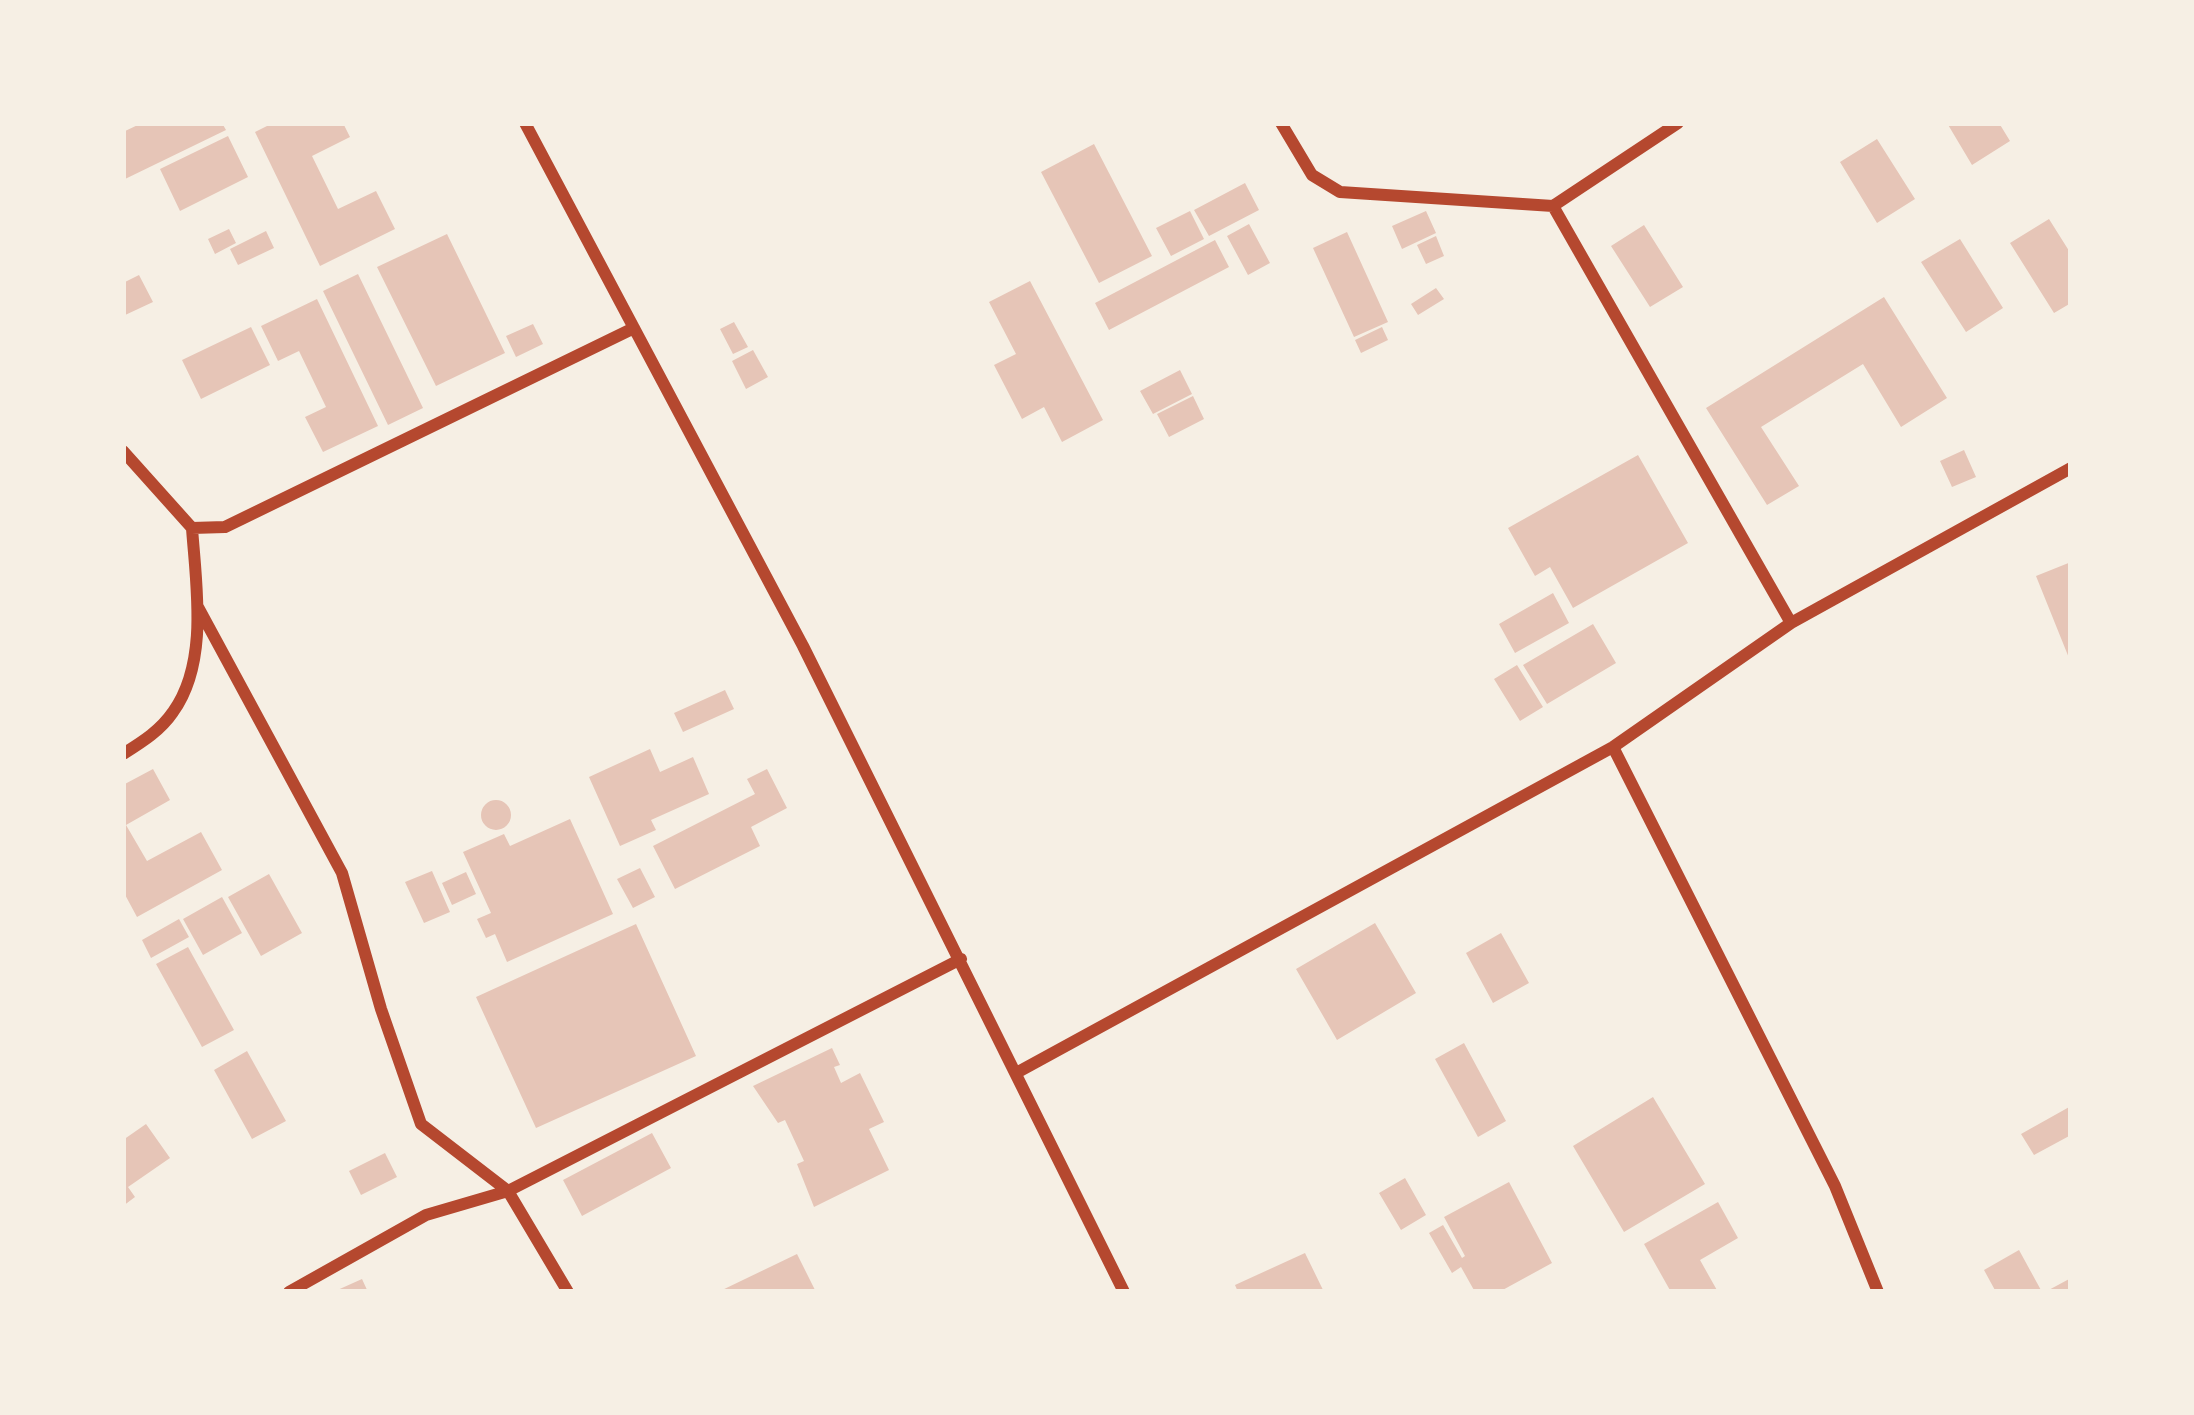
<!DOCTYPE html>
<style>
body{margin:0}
#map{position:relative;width:2194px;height:1415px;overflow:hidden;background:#f6efe4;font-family:Commissioner,sans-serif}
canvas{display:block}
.frame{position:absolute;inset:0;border:126px solid #f6efe4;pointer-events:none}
</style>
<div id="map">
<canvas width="2194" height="1415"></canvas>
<div class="frame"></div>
</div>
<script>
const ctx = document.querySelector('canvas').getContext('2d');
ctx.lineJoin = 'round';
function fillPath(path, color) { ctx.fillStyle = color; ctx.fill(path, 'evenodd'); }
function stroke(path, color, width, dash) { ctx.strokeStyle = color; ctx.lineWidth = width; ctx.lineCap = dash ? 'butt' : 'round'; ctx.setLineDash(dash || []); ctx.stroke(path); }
const building = new Path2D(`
 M142 123H222L226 130 123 180V132Z
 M273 123H343L350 137 312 156 338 209 376 191 395 229 320 266 255 132Z
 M1947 123H1999L2010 141 1972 165Z
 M228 136 248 177 180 211 160 169Z
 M1877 139 1915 199 1877 223 1840 162Z
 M1094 144 1152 256 1099 283 1041 172Z
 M1245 183 1259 210 1209 236 1194 210Z
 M1190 211 1204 239 1171 256 1156 228Z
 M1426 211 1436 233 1402 249 1392 226Z
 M2049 219 2071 254V303L2054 313 2010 243Z
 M1249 224 1270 263 1248 275 1227 236Z
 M1644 225 1683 287 1650 307 1611 246Z
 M229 229 236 243 215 254 208 239Z
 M266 231 274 248 238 265 230 249Z
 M1347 232 1388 322 1354 337 1313 248Z
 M447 234 505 353 436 386 377 267Z
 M1436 236 1444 256 1426 264 1417 245Z
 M1960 239 2003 308 1966 332 1921 262Z
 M1215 240 1229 267 1109 330 1095 303Z
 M358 274 423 408 388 425 323 291Z
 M139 275 153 302 123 316V283Z
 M1030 281 1103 420 1062 442 1044 407 1022 419 994 365 1016 354 989 302Z
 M1436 288 1444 299 1418 315 1411 304Z
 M1884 297 1947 398 1901 427 1863 364 1761 427 1799 486 1767 505 1706 408Z
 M317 299 378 426 323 452 305 417 326 407 299 351 278 361 261 326Z
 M734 322 748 347 733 354 720 329Z
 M533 324 543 344 516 357 506 336Z
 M251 327 270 365 201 399 182 360Z
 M1382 327 1388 340 1361 353 1355 340Z
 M753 350 768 377 746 389 732 361Z
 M1180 370 1192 394 1153 414 1140 391Z
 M1193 396 1204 419 1169 437 1157 414Z
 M1964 450 1976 477 1952 487 1940 461Z
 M1638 455 1688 543 1573 608 1550 567 1535 576 1508 528Z
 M2071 562V663L2036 576Z
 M1553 593 1569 623 1515 653 1499 624Z
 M1593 624 1616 663 1547 704 1523 665Z
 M1517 665 1543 707 1520 721 1494 679Z
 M725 690 734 709 683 732 674 713Z
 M650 749 660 772 693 757 709 794 651 820 656 830 620 846 589 777Z
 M153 769 170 800 126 825 147 861 201 832 222 870 137 917 123 891V785Z
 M767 769 787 808 751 827 760 846 675 889 653 846 755 794 747 779Z
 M481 815a15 15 0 1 1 30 0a15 15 0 1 1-30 0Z
 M570 819 613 914 507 962 495 934 486 938 477 919 491 913 463 852 504 834 510 846Z
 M640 868 655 897 633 908 617 879Z
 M432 871 450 912 424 923 405 882Z
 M466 872 476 894 452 905 442 883Z
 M269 874 302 933 261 956 228 897Z
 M222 897 242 933 203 955 183 919Z
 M179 919 189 937 151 958 142 940Z
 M1375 923 1416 993 1337 1040 1296 969Z
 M636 924 696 1056 536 1128 476 997Z
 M1501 933 1529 983 1493 1003 1466 953Z
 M188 947 234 1030 202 1047 156 964Z
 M1464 1043 1506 1121 1478 1137 1435 1059Z
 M832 1048 840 1065 834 1067 841 1083 860 1073 884 1122 869 1129 889 1170 814 1207 797 1164 804 1161 785 1120 778 1123 753 1086Z
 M247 1051 286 1121 252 1139 214 1070Z
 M1653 1097 1705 1184 1624 1232 1573 1146Z
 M2071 1106V1135L2034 1155 2021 1134Z
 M146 1124 170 1158 128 1187 135 1197 123 1206V1140Z
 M652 1133 671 1168 582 1216 563 1180Z
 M385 1153 397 1177 361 1195 349 1171Z
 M1405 1178 1426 1215 1401 1230 1379 1193Z
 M1509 1182 1552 1263 1499 1292H1475L1461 1267 1452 1273 1429 1233 1443 1225 1462 1258 1465 1256 1444 1217Z
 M1718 1202 1738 1238 1700 1260 1718 1292H1671L1644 1244Z
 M2019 1250 2042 1292H1996L1984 1270Z
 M1305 1253 1324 1292H1238L1235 1285Z
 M797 1254 816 1292H718Z
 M2071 1278V1292H2045Z
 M362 1279 368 1292H333Z`);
const minor = new Path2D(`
 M525 123 803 646 1124 1292
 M1281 123 1312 175 1340 192 1553 206 1678 123
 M1553 206 1791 623
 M123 451 192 528 225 527 634 328
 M198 607 342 873 381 1009 421 1124 508 1191 568 1292
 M1613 747 1835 1186 1878 1292
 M123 754C142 742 160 731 173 712 209 662 196 585 192 528
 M1018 1072 1613 747 1791 623 2071 468
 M289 1292 426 1215 508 1191 961 959`);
fillPath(building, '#e6c5b7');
stroke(minor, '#b5482f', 12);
</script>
